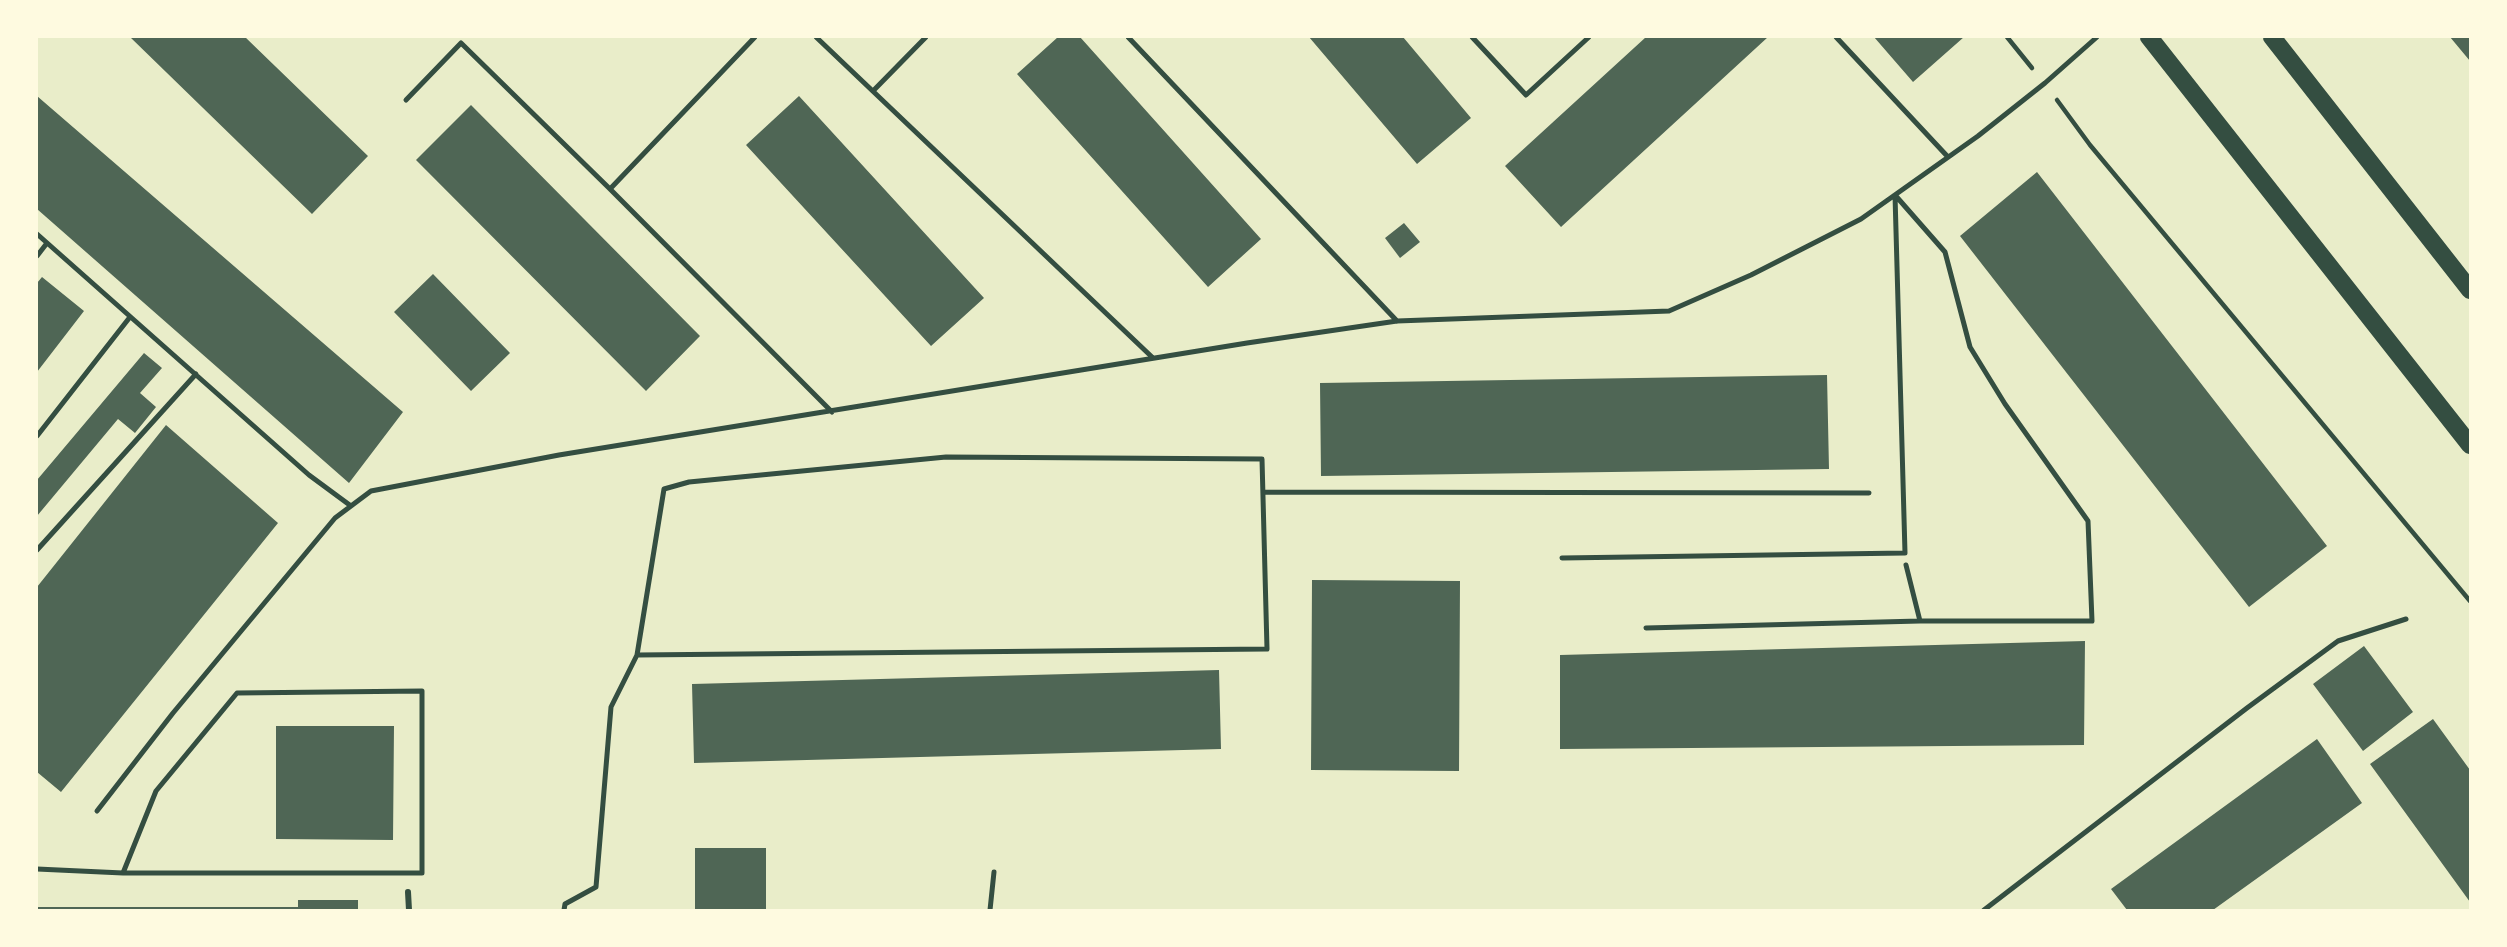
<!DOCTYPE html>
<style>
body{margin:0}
#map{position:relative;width:2507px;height:947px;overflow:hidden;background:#e9edc9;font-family:"DM Sans",sans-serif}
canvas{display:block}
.frame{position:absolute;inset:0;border:38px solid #fefae0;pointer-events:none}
</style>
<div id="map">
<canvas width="2507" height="947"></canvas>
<div class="frame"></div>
</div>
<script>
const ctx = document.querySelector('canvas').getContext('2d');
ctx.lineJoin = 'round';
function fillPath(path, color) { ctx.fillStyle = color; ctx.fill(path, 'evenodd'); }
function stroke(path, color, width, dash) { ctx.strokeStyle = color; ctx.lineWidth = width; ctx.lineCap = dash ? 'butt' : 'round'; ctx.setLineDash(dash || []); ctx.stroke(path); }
const building = new Path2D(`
 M130 37H245L368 156 312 214Z
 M1058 37H1080L1261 239 1208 287 1017 74Z
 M1309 37H1403L1471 118 1417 164Z
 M1646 37H1768L1561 227 1505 166Z
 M1874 37H1964L1913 82Z
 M2450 37H2470V61Z
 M37 96 403 412 349 483 37 209Z
 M799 96 984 298 931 346 746 145Z
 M471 105 700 336 646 391 416 160Z
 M2037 172 2327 546 2249 607 1960 236Z
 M1404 223 1420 242 1400 258 1385 238Z
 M433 274 510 353 471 391 394 312Z
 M42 277 84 311 37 372V283Z
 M144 353 162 368 140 393 156 407 135 433 118 419 37 516V480Z
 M1827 375 1829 469 1321 476 1320 383Z
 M166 425 278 523 61 792 37 772V587Z
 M1312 580 1460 581 1459 771 1311 770Z
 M2085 641 2084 745 1560 749V655Z
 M2364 646 2413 712 2363 751 2313 684Z
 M1219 670 1221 749 694 763 692 684Z
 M2433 719 2470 770V902L2370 764Z
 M276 726H394L393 840 276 839Z
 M2317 739 2362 803 2213 910H2127L2111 889Z
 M695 848H766V910H695Z
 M298 900H358V910H37V907H298Z`);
const path = new Path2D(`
 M2007 37 2032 68
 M2057 100 2090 145 2470 601`);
const service = new Path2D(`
 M816 37 1153 358
 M1128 37 1397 321
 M1472 37 1526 95 1589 37
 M1836 37 1948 157
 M873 91 926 37
 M406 100 461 43 610 189 755 37
 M610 189 832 412
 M1895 195 1945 252 1970 347 2005 404 2088 521 2092 621H1920L1906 565
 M37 234 309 475 351 506
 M37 256 47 243
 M37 436 130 317
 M1263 492 1869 493
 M37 550 196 374
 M1562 558 1905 553 1895 195
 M1646 628 1920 621
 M97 811 173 713 335 518 371 491 559 455 1247 343 1397 321 1669 311 1751 275 1861 219 1978 136 2045 83 2097 37
 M37 869 123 873H422V691L237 693 156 791 123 873
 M564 910 565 904 596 887 611 707 637 655 664 489 689 482 946 457 1262 459 1267 649 637 655
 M990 910 994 872
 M1984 910 2247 708 2338 641 2406 619`);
const pedestrian = new Path2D(`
 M408 892 409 910`);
const primary = new Path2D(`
 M2149 37 2470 445
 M2272 37 2470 290`);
fillPath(building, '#4f6655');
stroke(path, '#344e41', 4.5);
stroke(service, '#344e41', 5);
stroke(pedestrian, '#344e41', 6);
stroke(primary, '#344e41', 18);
</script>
